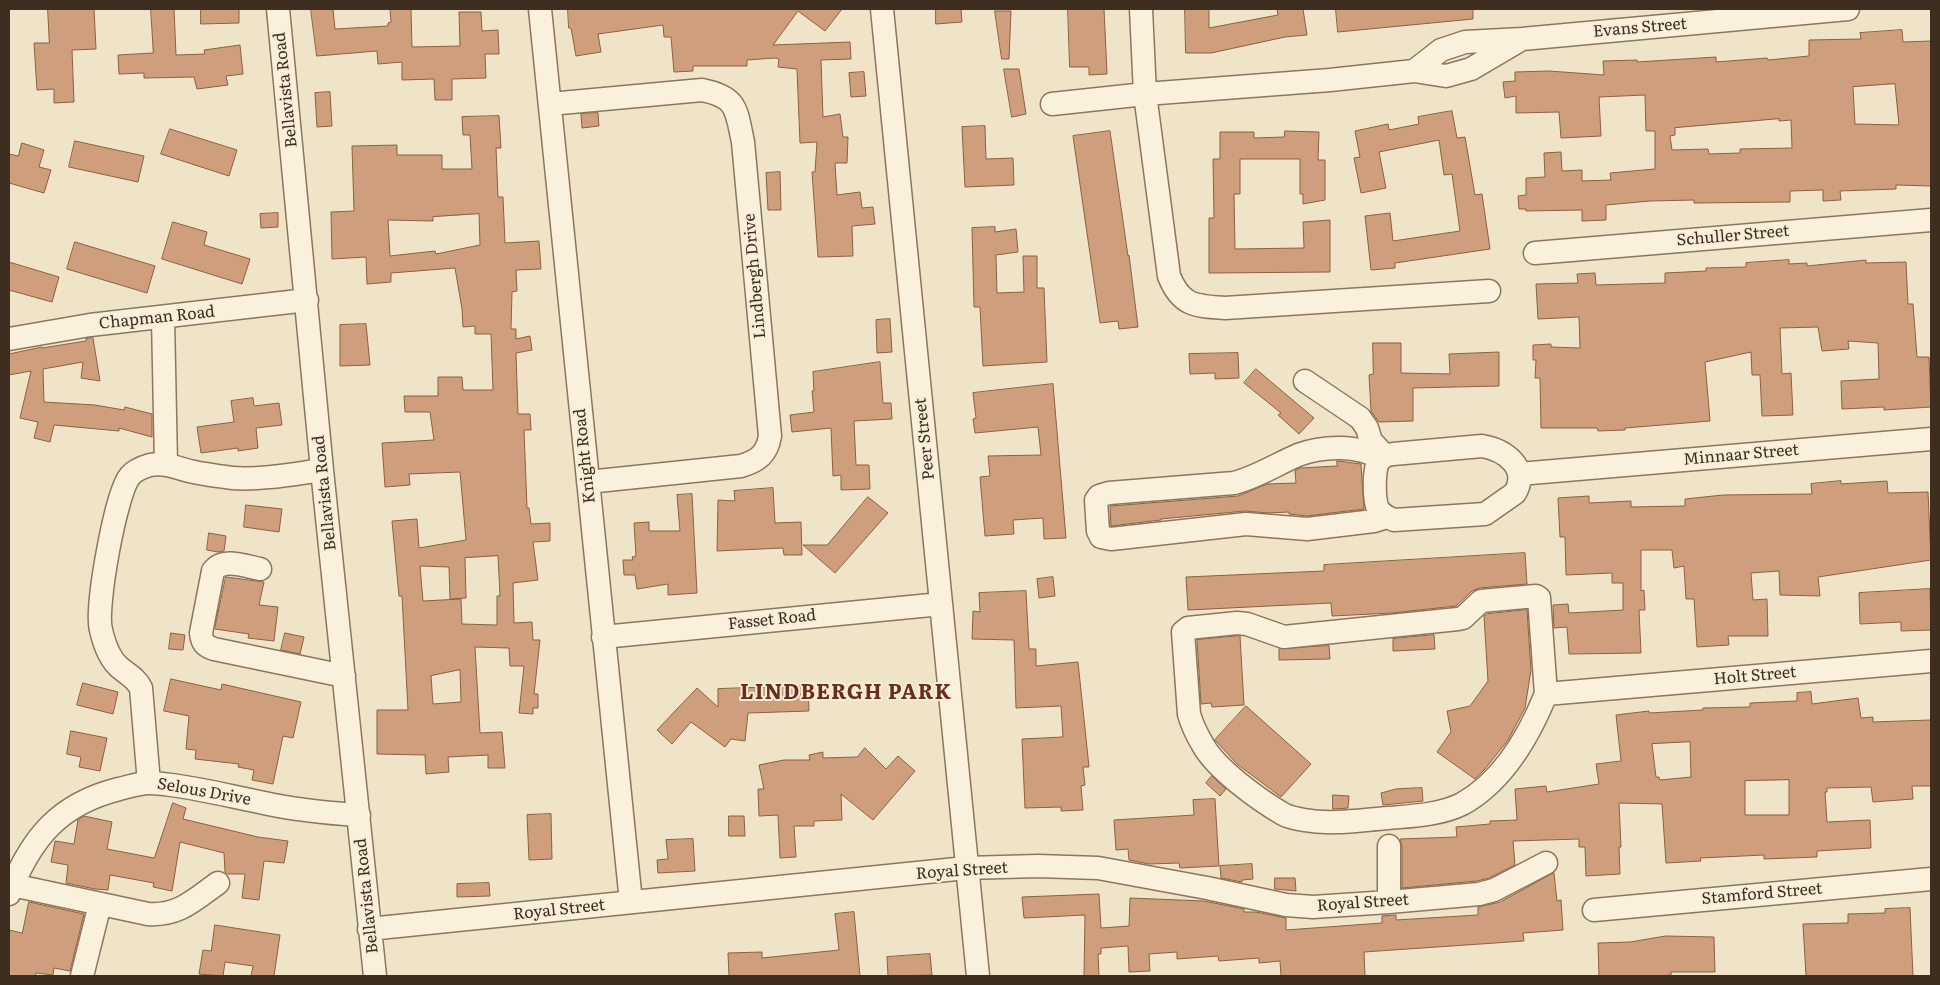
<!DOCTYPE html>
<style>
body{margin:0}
#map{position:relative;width:1940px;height:985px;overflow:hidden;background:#f0e4c8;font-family:Literata,serif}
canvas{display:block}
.frame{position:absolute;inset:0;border:10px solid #3d2e20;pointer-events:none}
</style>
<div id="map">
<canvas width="1940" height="985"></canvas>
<div class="frame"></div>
</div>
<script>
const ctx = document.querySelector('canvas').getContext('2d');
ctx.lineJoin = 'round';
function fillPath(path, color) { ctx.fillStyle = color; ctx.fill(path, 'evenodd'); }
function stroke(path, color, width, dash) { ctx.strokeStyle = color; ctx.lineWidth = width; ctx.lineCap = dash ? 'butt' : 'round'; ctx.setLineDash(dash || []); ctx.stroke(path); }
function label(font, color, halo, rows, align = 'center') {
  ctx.font = font + ' Literata,serif'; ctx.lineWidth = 4; ctx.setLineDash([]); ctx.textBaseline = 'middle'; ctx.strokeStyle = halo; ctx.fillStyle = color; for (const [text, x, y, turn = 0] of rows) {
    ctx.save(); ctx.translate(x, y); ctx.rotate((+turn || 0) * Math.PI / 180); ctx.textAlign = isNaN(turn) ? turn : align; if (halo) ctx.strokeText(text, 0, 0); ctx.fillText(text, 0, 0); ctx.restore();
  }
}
const building = new Path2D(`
 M48 9H94L96 49 72 50 74 102 54 103V89L37 90 34 43H49Z
 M151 9H174L176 55 205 54 204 50 240 45 243 74 226 76 228 85 197 89 194 77 144 78V73L119 74 118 55 153 53Z
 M201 9H239V23L201 24Z
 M311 9H333L335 29 388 26V23L391 22 390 9H411L412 47 460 46 459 12H481L482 31 498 30 499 54H485L486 78 452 79V100H435L434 79 402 80V62L378 64 377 51 317 56Z
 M568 9H842L825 31 798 11 773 45 850 42 851 59 821 60 823 117 840 114 843 137H848L847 163H835L837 195 860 192 862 208 873 207 875 224 852 226 853 256 818 257 812 172H815L817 142 800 143 797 69 778 67 779 59 775 58 747 60V66H693V71L674 72 671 37H664L663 25 598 34 601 52 576 56 571 28H569Z
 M936 9H961L962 22 936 24Z
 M1068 9H1104L1107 74 1089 75V67H1070Z
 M1185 9H1209V28L1278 15 1277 9H1303L1307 35 1285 37 1211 53H1186Z
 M1336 9H1473V19L1338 32Z
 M995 11H1011L1009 59H1002Z
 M1902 30 1903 42 1931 41V186L1896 185V189L1840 191 1841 200 1823 201V190L1790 191V202L1694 203V200L1650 201 1606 205V220L1582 221V210L1526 211V209H1519L1518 196 1526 195V178L1545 177 1544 153 1561 152 1562 171 1582 170V181L1611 180 1610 173 1655 169V131H1646L1645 95 1599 97 1601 136 1561 138 1559 112 1516 113V96L1505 98 1503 82 1515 81V72L1549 71 1604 75 1603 61 1637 60V62L1716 57V62L1767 58 1768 60 1809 56V40L1861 39 1860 33ZM1895 84 1899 125 1855 124 1853 87ZM1779 119V121L1791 120 1792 148 1740 149V153L1709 154 1708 149 1672 150 1670 136 1675 135V128Z
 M1004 69H1019L1026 114 1012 117Z
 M864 72 866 96 851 97 849 73Z
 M330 92 332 126 317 127 315 93Z
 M1452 111 1457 138 1465 137 1475 195 1482 194 1490 249 1395 263V268L1371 270 1365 216 1390 213 1393 241 1460 231 1452 174 1444 175 1439 140 1379 152 1386 188 1361 193 1354 158 1360 157 1355 131 1388 124 1389 130 1419 124 1418 117Z
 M598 113 599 126 582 128 581 114Z
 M499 116 501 148H496L498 197H503L505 243 539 241 541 269 516 270 517 291 512 292 511 329H516V339L530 336 532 350 516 353 518 414H530L531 430H524L527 508H529L531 524 550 523V541L533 542 538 580 513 583 514 623 532 622 533 640H540L534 694H538V708H533V714L519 713 524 666H510L509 648 475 647 480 733 502 732 505 768H488V755L448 757 449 772 426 774 425 755 377 754V710H408L402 596H399L392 521 417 519 419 548 466 540 460 472 409 474 410 485 385 487 382 443 434 440 430 412H405L404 396H438V377H462L463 390H493L491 334H475V326L463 327 462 309 455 268 391 273V282L367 284 366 257 332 259 331 212 354 211 352 146 397 145V155H442V169H472L470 135H463L462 117ZM479 214 480 245 436 254 435 251 390 256 388 220 433 221V217ZM498 556 500 596H497V625L462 624 461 599 423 601 420 566 449 567 450 599 466 598 465 558ZM460 670 461 702 433 704 431 676Z
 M985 126 986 159 1013 158 1014 185 965 187 962 127Z
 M170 129 237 150 229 176 161 154Z
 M1110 131 1128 256 1129 255 1138 327 1119 329 1118 321 1100 323 1073 136Z
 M1285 131 1319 132 1318 160H1325V200L1303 204V194H1300V159H1240V194H1234L1235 249 1304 248 1303 222 1330 220V272L1209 273V218H1214L1213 159H1220V132H1254V138L1284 137Z
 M75 141 144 156 138 182 69 167Z
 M22 143 44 150 39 167 51 170 44 193 9 183V154L18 156Z
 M780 172 781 210H768L766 173Z
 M278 213V227L261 228 260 214Z
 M173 222 207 232 204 245 250 259 242 284 162 259Z
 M995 227V232L1016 229 1018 252 996 255 997 293 1024 292 1023 256H1037V288H1044L1047 362 983 366 980 307H974L972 228Z
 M75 242 155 266 147 293 67 269Z
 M1789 260V264L1807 263V266L1866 260V263L1906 262 1908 304H1913L1917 357H1929L1931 407 1884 410V407L1842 409 1841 381 1879 379 1878 343 1848 341 1849 349 1822 351 1818 327 1780 328 1782 374 1791 373 1793 415 1762 416 1760 375H1752L1751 352 1705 362 1710 421 1625 428V430L1598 431 1597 428H1541L1540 378H1535L1536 360H1533V345L1551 344V347L1580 348 1579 317 1538 319 1536 284 1578 283 1577 274 1595 273 1596 285 1665 283V273L1706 271V268L1746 267V263Z
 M9 262 59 277 52 302 9 290Z
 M890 319 892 352 877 353 876 320Z
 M366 324 370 365 340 366V325Z
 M93 338 100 381 81 378 83 362 43 369 44 402 95 405 124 410 125 407 152 414V437L119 428V431L54 425 50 442 34 438 38 422 20 418 31 371 9 375V354L42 347V348L86 341V339Z
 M1373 343H1401V373L1450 374 1449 354 1499 352V386L1413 388V421L1379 422 1371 411 1369 375 1373 374Z
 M1238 353 1239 378 1215 379V373L1190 374 1189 354Z
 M880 362 883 403H891L892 419 854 421 856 465H869L870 489 841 490V475L833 476 831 428 792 432 790 415 814 412 812 391H814L813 372Z
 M1256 369 1314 418 1299 434 1278 415 1281 413 1244 383Z
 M1053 384 1066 538 1044 539 1043 518 1013 520 1014 534 985 536 980 477 990 476 988 456 1041 455 1038 427 975 433 973 419 976 418 973 393Z
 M253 398 254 406 279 403 282 425 256 428 258 448 238 451V448L201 453 197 427 234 422 231 401Z
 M1337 461 1361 464 1364 509 1307 516 1289 514V512L1268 513 1245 511 1161 519V520L1111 526 1110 507 1111 506 1238 496 1267 484 1296 483 1295 471 1300 468 1337 466Z
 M1841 481V484L1887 481 1888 493 1928 492 1931 560 1818 577 1820 596 1780 595 1779 571 1751 573 1753 600 1767 599 1768 636H1728L1729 645 1697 647 1694 599H1686L1684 566 1674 568 1672 550H1641V591L1644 590 1645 610H1639L1641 653 1569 654 1567 627 1554 628 1553 605 1568 604 1569 613 1623 610V583H1612V573L1566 575 1565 537H1560L1558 498 1589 496V503L1631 501V507L1685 506V499L1723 495 1812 494 1811 484Z
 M773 488 775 523 801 522 802 555H784L783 548 717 551 718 500 735 501 734 491Z
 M692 494 697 593 668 595V584L637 589 635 575H624L623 560H633L632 557 636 556 634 523 649 522V531H680L677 495Z
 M868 497 888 513 835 573 803 545H827Z
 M246 505 282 509 279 532 244 527Z
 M209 533 226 536 224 551 218 552 207 550Z
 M1525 553 1527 584 1479 588 1472 591 1456 606 1392 613 1332 616 1331 603 1188 610 1186 577 1324 571V565Z
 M226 577 264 582 259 605 278 607 274 641 248 638 249 634 215 629Z
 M1053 577 1055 596 1039 598 1037 579Z
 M1930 589 1931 630 1901 631V622L1860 624 1859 593Z
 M1026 591 1029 649H1036V666L1078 662 1089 767H1083L1085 785 1081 786 1083 810 1061 811V807L1025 808 1022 739 1063 737 1061 706 1016 708 1014 640 972 639 973 611 980 612 979 593Z
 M1527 610 1531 670 1525 708 1508 740 1485 769 1475 779 1437 752 1451 732 1447 711 1470 706 1488 681 1484 616 1487 614Z
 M171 633 185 635 183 650 169 649Z
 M285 633 304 637 300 654 281 650Z
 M1434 635 1435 649 1393 651V639Z
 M1240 636 1244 705 1212 707 1211 703 1201 704 1197 640Z
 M1329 646 1330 659 1279 660V649Z
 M171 679 221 690 222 684 301 702 293 738 283 736 273 784 252 780 254 770 238 767 239 764 195 759 196 750 186 749 189 716 164 711Z
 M83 683 118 692 113 714 77 705Z
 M808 686 809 711 748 713 745 741 731 739 725 747 691 722 672 744 657 730 697 688 718 707V689Z
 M1811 692 1812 704 1858 698 1861 718 1873 717V722L1931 720V786H1912L1913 799 1873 802 1871 787 1827 788V792H1825L1827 822 1870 820 1871 848 1817 851V857L1764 859V855L1700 858 1701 861 1666 863 1662 804 1619 803 1621 847H1619L1620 874 1586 876 1585 847H1579V839L1513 841 1515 865 1489 878 1477 881 1402 888V846L1400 839 1457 837 1456 827 1490 824V821L1517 820 1515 789 1546 786 1547 792 1599 784 1596 764 1621 761 1616 715 1649 711V713L1703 710V708L1750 707V703L1797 701V693ZM1690 742 1691 777 1660 780 1659 777H1656L1652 744ZM1789 780V815H1745V781Z
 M1246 706 1311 764 1281 797 1237 764 1215 740Z
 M71 731 107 738 100 771 79 767 81 757 67 754Z
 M865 748 886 769 898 756 915 771 873 820 841 794 842 820 814 821V826H794L796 857 780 858 778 815 759 816 758 789H764L759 765 784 760H810L809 755 823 752V758L857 757Z
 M1212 776 1226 789 1220 796 1206 783Z
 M1422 788 1423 801 1383 805 1381 793 1396 789Z
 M1333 795 1349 796 1348 808 1333 809Z
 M1215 799 1219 866 1180 868 1179 863 1149 864 1129 860 1128 849 1116 850 1114 820 1194 815 1193 800Z
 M173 803 186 808 183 819 258 837 288 841 284 863 264 861 259 900 242 898 245 874H228L225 872 224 853 180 842 172 891 153 887 154 883 110 875 108 890 95 889 66 883 68 865 51 862 55 841 74 844 78 820 84 816 112 822 107 849 154 858Z
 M551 814 552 859 529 860 527 815Z
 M729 816H744L745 836H729Z
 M693 839 695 871 658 873 657 860 668 859 666 840Z
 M1252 864 1253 879 1242 880V882L1221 878 1220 866Z
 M1554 873 1557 901 1561 900 1563 930 1523 933 1524 941 1364 952 1365 976H1281L1280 961 1259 963V958L1219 961 1218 956 1177 959V952L1149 954 1150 971 1129 972 1128 946 1101 948V954H1098L1099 976H1084L1085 915 1024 918 1022 897 1099 894 1101 928 1129 926 1130 898 1204 901 1244 909V912H1256L1286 918V930L1382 923V916L1396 915V920L1478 915V907L1500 902Z
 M1275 878H1295L1296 891 1275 889Z
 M489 883 490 896 457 897V884Z
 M29 902 84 914 70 971 54 968 53 975 36 973 35 976H9V930L22 933Z
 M1910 908 1913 976H1806L1803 924 1848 923V914L1885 913V909Z
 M854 912 860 976H729L728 953 762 952V958L839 950 835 914Z
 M215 925 280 935 274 976H251L253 966 225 962 223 976 199 974 203 950 211 951Z
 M1666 936 1714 937 1715 972H1671V975L1660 976H1599L1598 943 1630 942Z
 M930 954 932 975 888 976 887 957Z`);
const minor = new Path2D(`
 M278 9 322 470 375 976
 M540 9 631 902
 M882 9 978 976
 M1141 9 1145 94 1169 276C1181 306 1195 306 1225 308L1489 291
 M1414 71 1441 50 1465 42 1522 39 1848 9
 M550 104 702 90C738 97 736 110 743 142L770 436C767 454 758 461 741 466L588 482
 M1052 104 1145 94 1330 80 1414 71 1446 76 1471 69 1522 39
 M1535 253 1931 220
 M163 318 166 464
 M9 339 90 325 307 300
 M1305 381 1360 418 1367 428 1371 441 1385 456
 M1482 446C1505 450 1530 468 1515 493L1485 514 1394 520C1389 518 1382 515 1378 509 1374 500 1373 469 1379 461 1382 456 1387 455 1393 454Z
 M1381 459C1359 444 1322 446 1298 455 1277 464 1257 477 1234 483L1109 493 1099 496 1096 500 1098 531 1101 537 1111 539 1246 524 1307 529 1374 521 1387 517
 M1519 474 1931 439
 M260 569C245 566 223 557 213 571L201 633C202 643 205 646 214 649L344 676
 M1536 596 1539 598 1546 694C1529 736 1502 782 1462 804 1440 815 1412 816 1388 818 1360 820 1332 825 1304 820 1298 819 1288 817 1283 814 1259 800 1216 769 1203 745 1197 735 1192 725 1189 714L1183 632 1188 628 1237 623 1247 624 1284 637 1458 619 1463 618 1481 601Z
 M603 637 941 604
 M1546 694 1931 661
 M149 783 141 688C136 678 127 674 119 667 109 658 104 643 101 630 95 608 116 492 130 476 135 470 143 467 150 465 166 462 179 469 194 472 207 475 220 476 232 478 262 480 293 474 322 470
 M1389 846V902
 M12 885 148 914C179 916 194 900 218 883
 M9 894C31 838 59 804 119 789 128 787 139 783 149 783 156 783 164 784 171 785 203 789 233 797 264 803 295 810 327 813 359 815
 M1594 910 1931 879
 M369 929 966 868 1038 866 1098 868 1207 888 1286 905 1313 907 1389 902 1479 894 1494 890 1546 863
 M82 976 100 904`);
const streetNames = [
 ["Evans Street",1640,28,-5],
 ["Bellavista Road",286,90,-96],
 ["Schuller Street",1733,236,-5],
 ["Lindbergh Drive",755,276,-95],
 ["Chapman Road",157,318,-6],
 ["Peer Street",925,439,-96],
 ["Minnaar Street",1741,455,-5],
 ["Knight Road",585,456,-96],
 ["Bellavista Road",325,493,-96],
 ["Fasset Road",772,620,-6],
 ["Holt Street",1755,676,-5],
 ["Selous Drive",204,792,10],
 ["Royal Street",962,871,-4],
 ["Stamford Street",1762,894,-5],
 ["Bellavista Road",367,896,-96],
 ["Royal Street",1363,903,-4],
 ["Royal Street",559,910,-6]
];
const districtNames = [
 ["LINDBERGH PARK",846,693]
];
fillPath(building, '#cf9f7d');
stroke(building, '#8d5f41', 1);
stroke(minor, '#8d765c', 25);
stroke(minor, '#faf1dc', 22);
label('16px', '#3d2e20', '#f7eed8', streetNames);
ctx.letterSpacing = '1px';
label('bold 21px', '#6b2e1e', '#f7eed8', districtNames);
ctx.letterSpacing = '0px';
</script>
